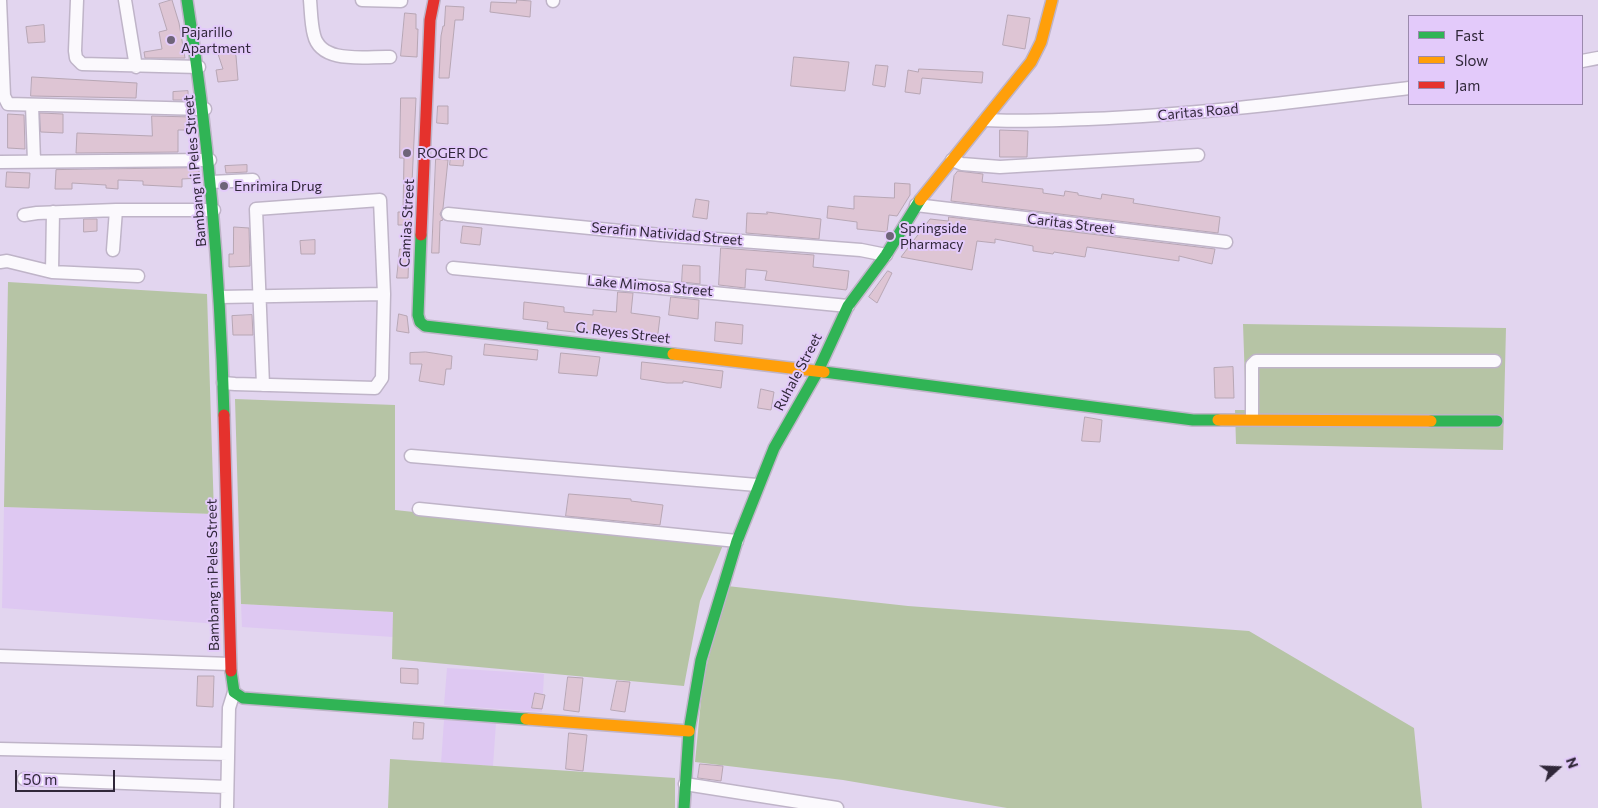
<!DOCTYPE html>
<style>
body{margin:0}
#map{position:relative;width:1598px;height:808px;overflow:hidden;background:#e2d5ef;font-family:Commissioner,sans-serif}
canvas{display:block}
.legend{position:absolute;left:1408px;top:15px;width:175px;height:90px;box-sizing:border-box;background:#e3cafa;border:1px solid #9b89ad;margin:0;padding:6px 9px;list-style:none;font-size:15px;color:#302739}
.legend li{display:flex;align-items:center;gap:10px;height:25px}
.legend b{width:25px;border:1px solid #9b89ad}
.north{position:absolute;left:1533px;top:743px;width:50px;height:50px;-webkit-text-stroke:4px #e3cafa;paint-order:stroke;rotate:70deg;font-size:14px;font-weight:700;line-height:20px;text-align:center;color:#302739}
.north::after{content:'';display:block;margin:auto;width:18px;height:22px;background:#302739;clip-path:polygon(50% 0,100% 100%,50% 72%,0 100%)}
.scale{position:absolute;left:15px;top:770px;width:100px;height:22px;box-sizing:border-box;border:2px solid #302739;border-top:0;padding-left:6px;font-size:15px;line-height:18px;white-space:nowrap;color:#302739;-webkit-text-stroke:4px #e3cafa;paint-order:stroke}
</style>
<div id="map">
<canvas width="1598" height="808"></canvas>
<ul class="legend">
<li><b style="height:6px;background:#30b455"></b>Fast</li>
<li><b style="height:6px;background:#ff9f0a"></b>Slow</li>
<li><b style="height:6px;background:#e5322d"></b>Jam</li>
</ul>
<div class="north">N</div>
<div class="scale">50 m</div>
</div>
<script>
const ctx = document.querySelector('canvas').getContext('2d');
ctx.lineJoin = 'round';
function fillPath(path, color) { ctx.fillStyle = color; ctx.fill(path, 'evenodd'); }
function stroke(path, color, width, dash) { ctx.strokeStyle = color; ctx.lineWidth = width; ctx.lineCap = dash ? 'butt' : 'round'; ctx.setLineDash(dash || []); ctx.stroke(path); }
function label(font, color, halo, rows, align = 'center') {
  ctx.font = font + ' Commissioner,sans-serif'; ctx.lineWidth = 4; ctx.setLineDash([]); ctx.textBaseline = 'middle'; ctx.strokeStyle = halo; ctx.fillStyle = color; for (const [text, x, y, turn = 0] of rows) {
    ctx.save(); ctx.translate(x, y); ctx.rotate((+turn || 0) * Math.PI / 180); ctx.textAlign = isNaN(turn) ? turn : align; if (halo) ctx.strokeText(text, 0, 0); ctx.fillText(text, 0, 0); ctx.restore();
  }
}
const built = new Path2D(`
 M4 507 214 514 218 624 2 608Z
 M241 604 393 612V637L242 627Z
 M447 668 544 674 542 712 444 705Z
 M444 720 496 723 493 766 441 763Z`);
const green = new Path2D(`
 M8 282 207 294 214 514 4 507Z
 M1243 324 1506 328 1503 450 1236 444 1235 410H1246Z
 M235 399 395 405V510L723 545 700 601 684 686 392 659 393 612 241 604Z
 M727 586 908 606 1249 631 1414 728 1422 808H1007L843 780 695 762 703 680Z
 M390 759 675 778V808H388Z`);
const building = new Path2D(`
 M172 0 179 23 185 58H145L144 52 162 49 159 32 167 30 159 4Z
 M517 0 531 1 530 17 490 12 491 2 516 3Z
 M446 6 464 7 463 20H455L449 78H439L441 36 443 26H444Z
 M405 13 416 14V29H418L417 57 401 56Z
 M1008 15 1030 18 1025 49 1003 45Z
 M44 25 45 42 28 43 26 27Z
 M232 46 236 56 238 80 218 82 216 70 223 69 217 51Z
 M794 57 849 62 845 91 791 86Z
 M876 65 888 66 885 87 873 85Z
 M919 69 983 72 982 83 922 78 920 94 905 92 908 70 918 72Z
 M32 77 137 83 136 98 31 96Z
 M188 91V100H173V92Z
 M401 98H416L410 225H398V212H403L404 158H400Z
 M438 106H448V124L437 123Z
 M40 113 63 114V133L41 132Z
 M8 114 24 115 25 149 8 148Z
 M152 116 193 117 194 130H178V152L76 153 77 133 152 136Z
 M1000 130 1028 131 1027 157H1000Z
 M452 147 465 149 463 166 450 165Z
 M436 159 448 160 443 208 440 214 443 220 440 221 439 253H432Z
 M247 165V172L226 173 225 166Z
 M199 168V178L182 179V187L143 185V181L118 180V189L106 188V185L72 183V189H55L56 170Z
 M958 171 983 174 982 182 1043 189V193L1064 196 1065 191 1078 193V195L1101 199 1102 194 1134 199 1133 203 1220 217 1218 233 951 201 954 176Z
 M7 172 30 173 29 188 6 187Z
 M895 183 910 184V195L897 216 889 215 887 232 857 229V222L827 218 828 206 854 209V196L894 198Z
 M696 199 709 201 707 219 693 217Z
 M767 212 821 219 819 239 746 233 747 213 767 214Z
 M949 217 1215 249 1212 264 1179 256V261L1087 247 1085 257 1054 252 1053 254 1033 251V246L995 239V243L977 241 972 270 901 257 930 219 948 221Z
 M84 219H97V231L84 232Z
 M463 226 482 228 480 245 461 243Z
 M234 227 249 228 250 266 229 267V254H233Z
 M315 240V254H301L300 241Z
 M721 248 814 255 813 267 849 271 847 288 846 290 765 280 767 271 746 269 745 288 719 285Z
 M400 249 409 250 408 278H397Z
 M683 265 700 266V284L682 282Z
 M888 271 892 273 877 303 869 297Z
 M618 292 633 293 631 313 660 317 657 341 547 329 548 322 523 319 524 302 564 307V312L593 315V310L616 312Z
 M671 297 699 300 698 319 669 315Z
 M399 314 407 316 409 333 397 331Z
 M252 315 253 335H233L232 316Z
 M716 322 743 325 742 344 715 341Z
 M485 344 538 350 537 360 484 355Z
 M426 352 452 356 451 369H446L444 385 419 381 422 364H410V353Z
 M561 353 600 357 597 376 559 373Z
 M642 362 723 371 721 388 683 381V383H667L641 379Z
 M1233 367 1234 398H1215L1214 368Z
 M761 389 774 392 771 410 758 408Z
 M1085 417 1102 420 1100 442 1082 441Z
 M569 494 631 499V501L663 505 660 525 566 516Z
 M401 668 418 669V684L401 683Z
 M198 676H214L213 707 197 706Z
 M568 677 583 678 579 712 564 710Z
 M617 681 630 682 625 712 611 710Z
 M535 693 545 695 542 709 532 708Z
 M414 722 424 723 423 739H413Z
 M569 733 587 735 583 771 566 769Z
 M700 764 723 766 721 781 698 778Z`);
const street = new Path2D(`
 M0 0 4 96 8 104 205 109
 M77 0 75 51 76 58 82 64 199 67
 M125 0 136 67
 M310 0C311 11 311 24 314 35 321 65 367 56 390 57
 M362 0 401 1
 M553 1V0
 M1582 61 1598 58
 M32 105 34 161
 M985 120C1019 122 1053 120 1088 119 1195 115 1302 101 1409 88
 M952 160 962 164 1000 167 1198 155
 M0 162 210 160
 M211 182 253 180
 M916 205 1226 242
 M448 214 661 235 861 250 886 255
 M24 215 37 213 116 210H214
 M113 250 116 210
 M0 262 7 261 52 272 138 276
 M453 268 848 306
 M52 272 53 212
 M220 297 384 294
 M223 383 235 384 375 388 382 378 384 294 380 200 256 209 263 385
 M1252 419V365L1256 361H1495
 M411 456 757 485
 M419 509 737 541
 M0 656 230 664
 M0 749 228 754
 M24 779 227 787
 M685 784 837 808
 M227 808 229 708 234 692`);
const fast = new Path2D(`
 M187 0C209 138 220 275 224 415
 M421 235 418 315 420 322 425 326 673 354
 M824 372 1193 420H1218
 M1431 421H1497
 M231 671 234 692 243 698 526 719
 M684 808 689 731 701 660 737 541 774 448 818 371 848 306 886 255 920 200`);
const slow = new Path2D(`
 M920 200 1031 62 1041 42 1052 0
 M673 354 824 372
 M1218 420 1431 421
 M526 719 689 731`);
const jam = new Path2D(`
 M421 235 430 20 434 0
 M224 415 231 671`);
const markers = [
 [171,40,5,"#6e6479"],
 [407,153,5,"#6e6479"],
 [224,186,5,"#6e6479"],
 [890,236,5,"#6e6479"]
];
const poiNames = [
 ["Pajarillo",181,32],
 ["Apartment",181,48],
 ["ROGER DC",417,153],
 ["Enrimira Drug",234,186],
 ["Springside",900,228],
 ["Pharmacy",900,244]
];
const streetNames = [
 ["Caritas Road",1198,112,-5],
 ["Bambang ni Peles Street",195,171,-95],
 ["Camias Street",407,223,-87],
 ["Caritas Street",1071,224,7],
 ["Serafin Natividad Street",667,234,5],
 ["Lake Mimosa Street",650,286,5],
 ["G. Reyes Street",623,333,7],
 ["Ruhale Street",798,372,-62],
 ["Bambang ni Peles Street",213,575,-91]
];
fillPath(built, '#dec8f2');
fillPath(green, '#b6c4a5');
fillPath(building, '#dec5d4');
stroke(building, '#b7a6b4', 1);
stroke(street, '#bfb4c8', 15);
stroke(fast, '#bfb4c8', 14);
stroke(slow, '#bfb4c8', 14);
stroke(jam, '#bfb4c8', 14);
stroke(street, '#fbf9fd', 12);
stroke(fast, '#30b455', 11);
stroke(slow, '#ff9f0a', 11);
stroke(jam, '#e5322d', 11);
for (const [x, y, r, color] of markers) { const dot = new Path2D(); dot.arc(x, y, r, 0, 2 * Math.PI); ctx.fillStyle = color; ctx.fill(dot); stroke(dot, '#e3cafa', 2); }
label('14px', '#302739', '#e3cafa', poiNames, 'left');
label('14px', '#302739', '#e3cafa', streetNames);
</script>
